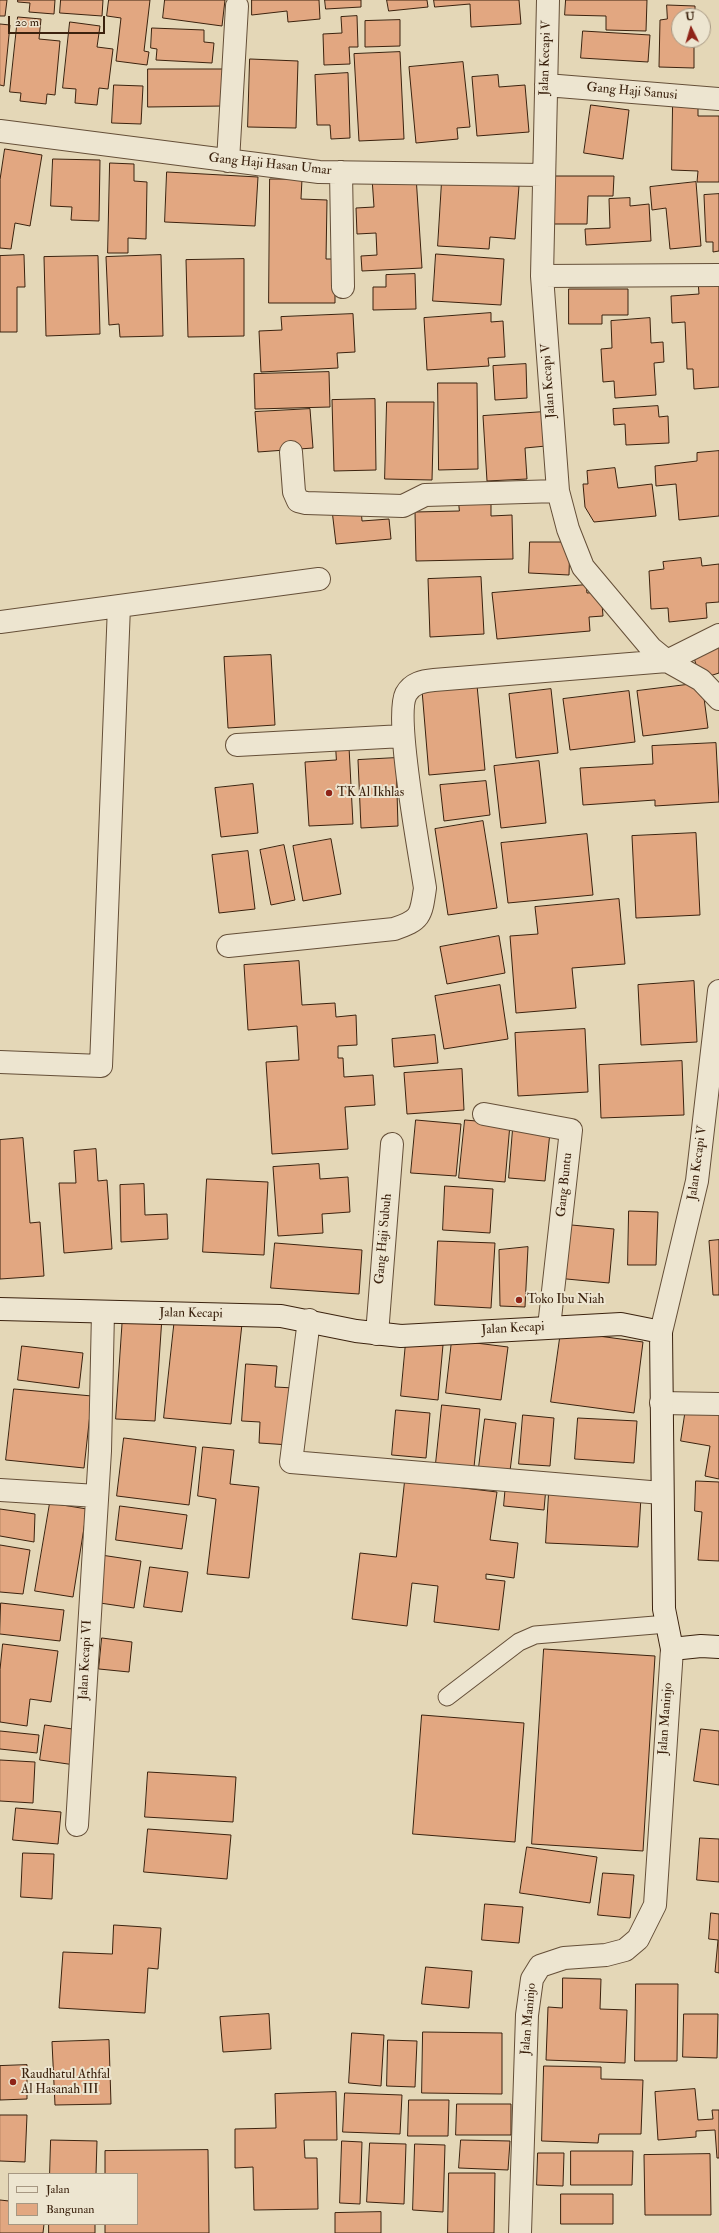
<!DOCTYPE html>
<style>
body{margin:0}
#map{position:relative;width:719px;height:2233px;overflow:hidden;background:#e4d7b7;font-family:"IM FELL Double Pica",serif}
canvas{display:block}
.legend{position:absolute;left:8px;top:2173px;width:130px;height:52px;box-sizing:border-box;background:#ede5d0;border:1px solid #a69782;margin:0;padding:5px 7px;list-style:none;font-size:12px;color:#3b220e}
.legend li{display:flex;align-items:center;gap:8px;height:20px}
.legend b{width:20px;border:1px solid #a69782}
.north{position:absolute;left:671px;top:8px;width:40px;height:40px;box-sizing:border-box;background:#ede5d0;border:1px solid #a69782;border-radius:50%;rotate:355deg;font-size:11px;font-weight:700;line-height:16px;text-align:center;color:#3b220e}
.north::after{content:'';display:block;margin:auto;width:14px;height:18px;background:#8f2418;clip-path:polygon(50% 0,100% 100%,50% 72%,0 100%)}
.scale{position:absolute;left:8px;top:16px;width:97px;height:18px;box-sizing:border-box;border:2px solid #3b220e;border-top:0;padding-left:5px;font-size:12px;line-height:14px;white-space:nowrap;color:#3b220e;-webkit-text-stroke:3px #ede5d0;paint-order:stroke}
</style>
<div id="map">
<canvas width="719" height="2233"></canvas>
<ul class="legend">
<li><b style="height:5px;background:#ede5d0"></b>Jalan</li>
<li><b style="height:11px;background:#e2a781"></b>Bangunan</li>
</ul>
<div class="north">U</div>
<div class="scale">20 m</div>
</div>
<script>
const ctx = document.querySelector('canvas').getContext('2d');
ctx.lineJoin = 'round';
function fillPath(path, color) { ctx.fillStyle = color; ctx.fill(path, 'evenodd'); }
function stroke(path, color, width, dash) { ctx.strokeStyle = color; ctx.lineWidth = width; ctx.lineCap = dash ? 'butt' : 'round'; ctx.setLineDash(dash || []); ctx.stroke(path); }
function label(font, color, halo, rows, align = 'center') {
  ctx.font = font + ' "IM FELL Double Pica",serif'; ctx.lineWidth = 4; ctx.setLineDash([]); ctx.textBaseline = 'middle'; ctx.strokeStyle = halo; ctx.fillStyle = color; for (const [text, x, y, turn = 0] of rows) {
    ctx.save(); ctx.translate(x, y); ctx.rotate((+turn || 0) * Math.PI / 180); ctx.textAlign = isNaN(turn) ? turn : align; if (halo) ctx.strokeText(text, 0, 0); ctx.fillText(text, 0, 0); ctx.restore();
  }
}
const building = new Path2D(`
 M0 0H7L5 16H0Z
 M18 0H55L54 14 29 12 30 3 18 2Z
 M61 0H103L102 16 60 13Z
 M109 0H150L144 51 149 52 147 65 116 61 121 18 107 16Z
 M165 0H225L222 26 163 18Z
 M252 0H319L320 19 288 22 287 11 252 15Z
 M325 0H361V7L326 9Z
 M387 0H427L428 7 389 11Z
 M434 0H519L521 24 471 27 470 4 435 7Z
 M566 0H647L646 31 606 30V16L565 15Z
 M667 5 695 6V16H679V40H694V68L659 67 660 20 667 19Z
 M357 16 358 47H349L350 64 324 65 323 34 342 33 341 17Z
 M18 17 41 19 39 39 60 41 55 95 47 94 46 104 20 101 21 93 10 92Z
 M400 20V46L365 47V21Z
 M70 22 100 26 97 47 113 49 108 89 99 88 97 105 75 103 76 89 63 88Z
 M0 24 10 25 4 86 0 85Z
 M152 28 204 30V42L214 43 212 63 156 60 157 49 151 48Z
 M583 31 650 35 648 62 581 58Z
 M400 52 404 139 359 141 354 54Z
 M250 59 298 61 296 128 248 127Z
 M463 62 470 127 457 128 458 139 416 143 409 67Z
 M148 69H224V106L148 107Z
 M348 73 350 138 331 139 330 125H317L315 75Z
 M498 75 499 87 525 85 529 132 477 136 472 77Z
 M114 85 143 86 141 124 112 123Z
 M673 103H698V116H719V182H697L698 171 672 170Z
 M591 105 629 110 623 159 584 153Z
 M5 149 42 155 30 226 15 223 11 249 0 248V180Z
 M53 159 100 160 99 221 71 220 72 207 51 206Z
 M110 163 134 164V181L147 182 146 239 128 238V253H108Z
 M167 172 258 177 255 226 165 222Z
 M416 176 422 268 362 271 361 256 377 255 376 233 357 234 356 208 374 207 372 178Z
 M549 176H614L613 196H588L587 224H548Z
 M270 179H302L301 199 327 200 326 259H335V303H269Z
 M442 181 519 186 515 239 490 237 489 249 438 246Z
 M696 182 701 246 670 249 666 208 652 210 650 187Z
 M719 194V251L713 252V242H706L704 195Z
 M630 198V206L649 204 651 241 586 245 585 229 610 228 609 199Z
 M436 254 504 259 501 305 433 301Z
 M24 255 25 287H17V332H0V256Z
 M161 255 163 336 120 337 119 324 109 325 106 257Z
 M98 256 100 334 46 336 44 257Z
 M244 259V336L188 337 186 260Z
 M415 274 416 309 373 310V287H386V275Z
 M719 279V387L694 389 693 369H687L685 322 672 323 671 296 699 294 698 281Z
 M569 289H628V315H602V324H569Z
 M491 313V322L503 321 505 357 488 358 489 366 427 370 424 318Z
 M353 314 355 352 337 353 338 368 261 372 259 331 282 330 281 317Z
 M650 318 651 343 663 342 664 362 654 363 656 395 615 398 614 381 603 382 601 349 612 348 611 321Z
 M526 364 527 398 495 400 493 366Z
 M329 372 330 407 255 409 254 374Z
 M438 383H477L478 469 439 470Z
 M375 399 376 470 334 471 332 400Z
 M387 402H434L432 480 385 479Z
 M658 406 659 417 668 416 669 443 626 445 625 424 614 425 613 409Z
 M310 409 313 448 258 452 255 412Z
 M544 412 546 446 525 448 527 479 487 481 483 416Z
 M719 451V516L679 520 676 484 656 486 655 466 697 461V453Z
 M615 468 618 488 652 484 656 516 594 522 585 507 583 484H588L587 471Z
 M459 503H491V516L512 515 513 559 416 561 415 512 459 511Z
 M361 508 362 521 389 519 391 539 336 544 332 510Z
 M530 542H570L569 575 529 573Z
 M701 558 702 566 719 564V602L706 603 707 618 669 622 668 608 651 609 649 571 664 569 663 562Z
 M481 577 484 634 430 637 428 579Z
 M586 585 587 593 601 592 603 616 589 617 590 631 497 639 492 593Z
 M719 646V673L700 679 693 654Z
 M271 655 275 725 228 728 224 657Z
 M702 683 708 728 643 736 637 691Z
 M477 685 485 770 429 775 422 690Z
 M551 689 558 753 516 758 509 694Z
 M629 691 635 742 570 750 563 699Z
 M716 743 719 802 655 806V800L583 805 580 768 653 764 652 746Z
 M336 747H349L353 824 309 826 305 762 336 760Z
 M396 758 398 826 361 828 358 760Z
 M539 761 546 823 501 828 494 766Z
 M486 781 490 815 444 821 440 785Z
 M253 784 258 833 221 837 215 788Z
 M483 821 497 908 448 915 435 829Z
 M696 833 700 915 636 918 632 836Z
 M587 834 593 895 508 903 501 843Z
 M331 839 341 894 303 901 293 846Z
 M284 845 295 900 271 905 260 850Z
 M248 851 255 909 219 913 212 855Z
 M619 899 625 964 572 968 576 1008 516 1013 510 936 538 934 535 907Z
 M499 936 505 973 447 984 440 947Z
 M299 961 302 1005 335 1003 336 1017 356 1015 357 1045 338 1046V1058H343L344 1077 373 1075 375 1105 345 1107 348 1149 272 1154 266 1062 299 1060 297 1026 248 1030 244 965Z
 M694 981 697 1042 641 1045 638 985Z
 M500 985 508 1039 444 1049 435 996Z
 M585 1029 588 1092 518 1096 515 1033Z
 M435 1035 438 1063 394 1067 392 1039Z
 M682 1061 684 1115 601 1118 599 1065Z
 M462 1069 464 1110 407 1114 404 1073Z
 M416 1120 461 1124 456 1176 411 1173Z
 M465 1120 510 1124 505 1182 459 1178Z
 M513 1129 550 1132 545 1181 509 1178Z
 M23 1138 30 1223 40 1222 44 1276 0 1279V1140Z
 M96 1149 98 1181 107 1180 112 1249 64 1253 59 1183H76L74 1151Z
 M319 1164 320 1179 348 1177 350 1212 322 1214 323 1233 278 1236 273 1167Z
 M207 1179 268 1182 264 1255 203 1252Z
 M144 1184 145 1215 167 1214 168 1239 121 1242 120 1185Z
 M445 1186 493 1189 490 1233 443 1230Z
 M629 1211 658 1212 656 1265H628Z
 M561 1224 614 1229 609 1283 556 1278Z
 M719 1240V1295H713L709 1241Z
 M438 1241 495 1243 491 1308 435 1305Z
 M275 1243 362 1250 359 1294 271 1288Z
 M528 1247 525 1307 500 1306 499 1250Z
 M123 1315 162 1317 155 1421 116 1419Z
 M175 1317 242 1324 231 1424 164 1418Z
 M561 1331 643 1342 634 1413 551 1402Z
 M452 1340 508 1347 501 1400 446 1393Z
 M406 1342 443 1345 438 1400 401 1396Z
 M22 1346 83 1353 79 1388 18 1380Z
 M246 1364 277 1366 275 1387 294 1388 290 1445 259 1443 260 1422 242 1421Z
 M14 1389 92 1396 84 1468 6 1460Z
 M442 1405 480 1409 474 1467 436 1463Z
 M686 1408 719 1413V1479L705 1476 710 1446 681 1441Z
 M396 1410 430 1413 426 1458 392 1455Z
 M523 1415 554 1418 550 1466 519 1464Z
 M578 1418 637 1421 634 1463 575 1459Z
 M485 1419 516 1423 510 1471 479 1467Z
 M124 1438 196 1447 189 1505 117 1496Z
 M203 1447 234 1450 230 1484 259 1487 249 1578 207 1574 216 1499 198 1496Z
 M405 1481 497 1492 490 1540 518 1543 514 1578 486 1574V1579L505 1581 499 1630 434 1622 438 1586 412 1583 407 1626 352 1619 360 1553 396 1557Z
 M696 1481 719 1482V1561L698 1560 702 1512 695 1511Z
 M506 1483 546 1487 544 1510 504 1506Z
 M549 1493 641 1497 638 1547 546 1543Z
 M50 1503 87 1509 73 1597 35 1591Z
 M120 1506 187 1515 182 1549 116 1540Z
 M0 1509 35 1514 34 1542 0 1536Z
 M0 1545 30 1550 23 1594 0 1592Z
 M101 1555 141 1561 134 1608 93 1602Z
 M150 1567 188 1572 182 1612 144 1607Z
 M1 1603 64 1610 60 1641 0 1634Z
 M102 1638 132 1642 129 1672 99 1669Z
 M3 1644 58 1651 51 1702 30 1699 27 1726 0 1722V1670Z
 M544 1649 655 1656 643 1851 532 1844Z
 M422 1715 524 1723 515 1842 413 1834Z
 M45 1725 79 1730 75 1765 40 1760Z
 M701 1729 719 1731V1785L694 1781Z
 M0 1731 39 1735 37 1753 0 1749Z
 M0 1760 35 1762 33 1803 0 1801Z
 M148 1772 236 1777 233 1822 145 1817Z
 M16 1808 61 1812 58 1844 13 1840Z
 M148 1829 231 1835 227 1879 144 1872Z
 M700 1838 719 1839V1882L697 1880Z
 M527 1847 597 1857 590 1903 520 1893Z
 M23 1853 54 1854 52 1899 21 1897Z
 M603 1873 634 1875 630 1918 598 1915Z
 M485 1904 523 1907 519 1943 482 1940Z
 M711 1913 719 1914V1973L715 1972 718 1940 709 1939Z
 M114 1925 161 1928 158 1969 148 1968 145 2013 59 2008 63 1952 112 1954Z
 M426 1967 472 1971 469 2008 422 2004Z
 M563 1978 601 1979 600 2009 627 2010 625 2063 546 2060 548 2007 562 2008Z
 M636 1984H678L677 2061H635Z
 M269 2014 271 2049 223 2052 220 2017Z
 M684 2014H718L717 2058 683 2057Z
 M423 2032 502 2033V2094L422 2093Z
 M352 2033 384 2035 381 2086 349 2083Z
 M109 2040 111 2104 55 2105 52 2042Z
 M388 2040 417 2041 415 2087 387 2086Z
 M27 2065V2099L0 2100V2066Z
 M544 2066 601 2067V2079L643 2080 641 2134H599L598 2143 542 2141Z
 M695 2089 698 2120 713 2119 712 2110H719V2158H717L715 2130 696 2131V2137L658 2140 655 2092Z
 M336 2092 337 2140H304L305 2158H317L318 2209 254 2210 253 2167 235 2168V2129L276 2128 275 2094Z
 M345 2093 402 2095 400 2134 343 2132Z
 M409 2100H449L448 2136H408Z
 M457 2104H511V2135H456Z
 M0 2115H27L25 2162 0 2161Z
 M51 2140 97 2141 96 2174H50Z
 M461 2140 510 2141 508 2170 459 2168Z
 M342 2141 362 2142 360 2204 340 2203Z
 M370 2143 406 2144 404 2204 367 2202Z
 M415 2144 445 2145 443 2212 413 2210Z
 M208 2150 209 2233H105V2224H137V2174H105V2151Z
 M571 2151H633L632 2185H571Z
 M538 2153H564L563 2186 537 2185Z
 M710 2154 711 2215H645L644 2155Z
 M449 2173H495L494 2233H448Z
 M561 2194H613V2224H561Z
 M0 2200 9 2201V2224H44L43 2233H0Z
 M381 2212V2233H335V2213Z
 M49 2224H95V2233H49Z`);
const lane = new Path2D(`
 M447 1697 519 1642 535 1635 667 1624`);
const street = new Path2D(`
 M548 0 542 276 558 491 568 529 583 567 651 648 667 661 701 680 719 699
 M546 85 719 99
 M0 131 319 172 543 175
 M228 161 237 6
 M341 172 343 287
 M542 276 719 275
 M291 452 294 492 298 501 306 503 403 506 425 495 558 491
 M0 622 319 579
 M237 745 403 736
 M228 946 394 929C421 920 421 916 425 888 420 855 394 717 406 694 412 683 423 681 434 680L667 661 719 635
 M0 1062 101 1066 119 606
 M484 1114 571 1130 549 1327
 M309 1320 291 1462 662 1493
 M661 1332 697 1181 719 991
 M377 1334 392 1144
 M661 1403 719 1404
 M0 1490 97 1496
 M77 1825 100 1451 103 1312
 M520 2233 527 2015 532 1979 540 1966 564 1958 606 1955 625 1950 638 1939 655 1905 672 1649`);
const secondary = new Path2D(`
 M0 1309 281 1316 356 1331 401 1336 621 1324 661 1332 664 1609 672 1649 701 1646 719 1647`);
const markers = [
 [329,793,4,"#8f2418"],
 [519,1300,4,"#8f2418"],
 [13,2082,4,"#8f2418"]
];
const streetNames = [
 ["Jalan Kecapi V",546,58,-88],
 ["Gang Haji Sanusi",632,92,5],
 ["Gang Haji Hasan Umar",270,165,6],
 ["Jalan Kecapi V",549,381,-94],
 ["Jalan Kecapi V",698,1163,-82],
 ["Gang Buntu",565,1185,-84],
 ["Gang Haji Subuh",384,1239,-85],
 ["Jalan Kecapi",191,1314,1],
 ["Jalan Kecapi",513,1329,-3],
 ["Jalan Kecapi VI",86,1660,-87],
 ["Jalan Maninjo",666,1719,-86],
 ["Jalan Maninjo",529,2019,-85]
];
const poiNames = [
 ["TK Al Ikhlas",337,793],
 ["Toko Ibu Niah",527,1300],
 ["Raudhatul Athfal",21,2075],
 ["Al Hasanah III",21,2090]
];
fillPath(building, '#e2a781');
stroke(building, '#3b220e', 1);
stroke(lane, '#654f38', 19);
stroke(street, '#654f38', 24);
stroke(secondary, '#3b220e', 24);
stroke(lane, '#ede5d0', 17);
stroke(street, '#ede5d0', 22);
stroke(secondary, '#ede5d0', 22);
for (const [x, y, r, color] of markers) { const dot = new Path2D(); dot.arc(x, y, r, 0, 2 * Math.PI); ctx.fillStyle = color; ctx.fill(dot); stroke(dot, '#ede5d0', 1.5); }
label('13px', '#3b220e', '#ede5d0', streetNames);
label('13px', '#3b220e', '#ede5d0', poiNames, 'left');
</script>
